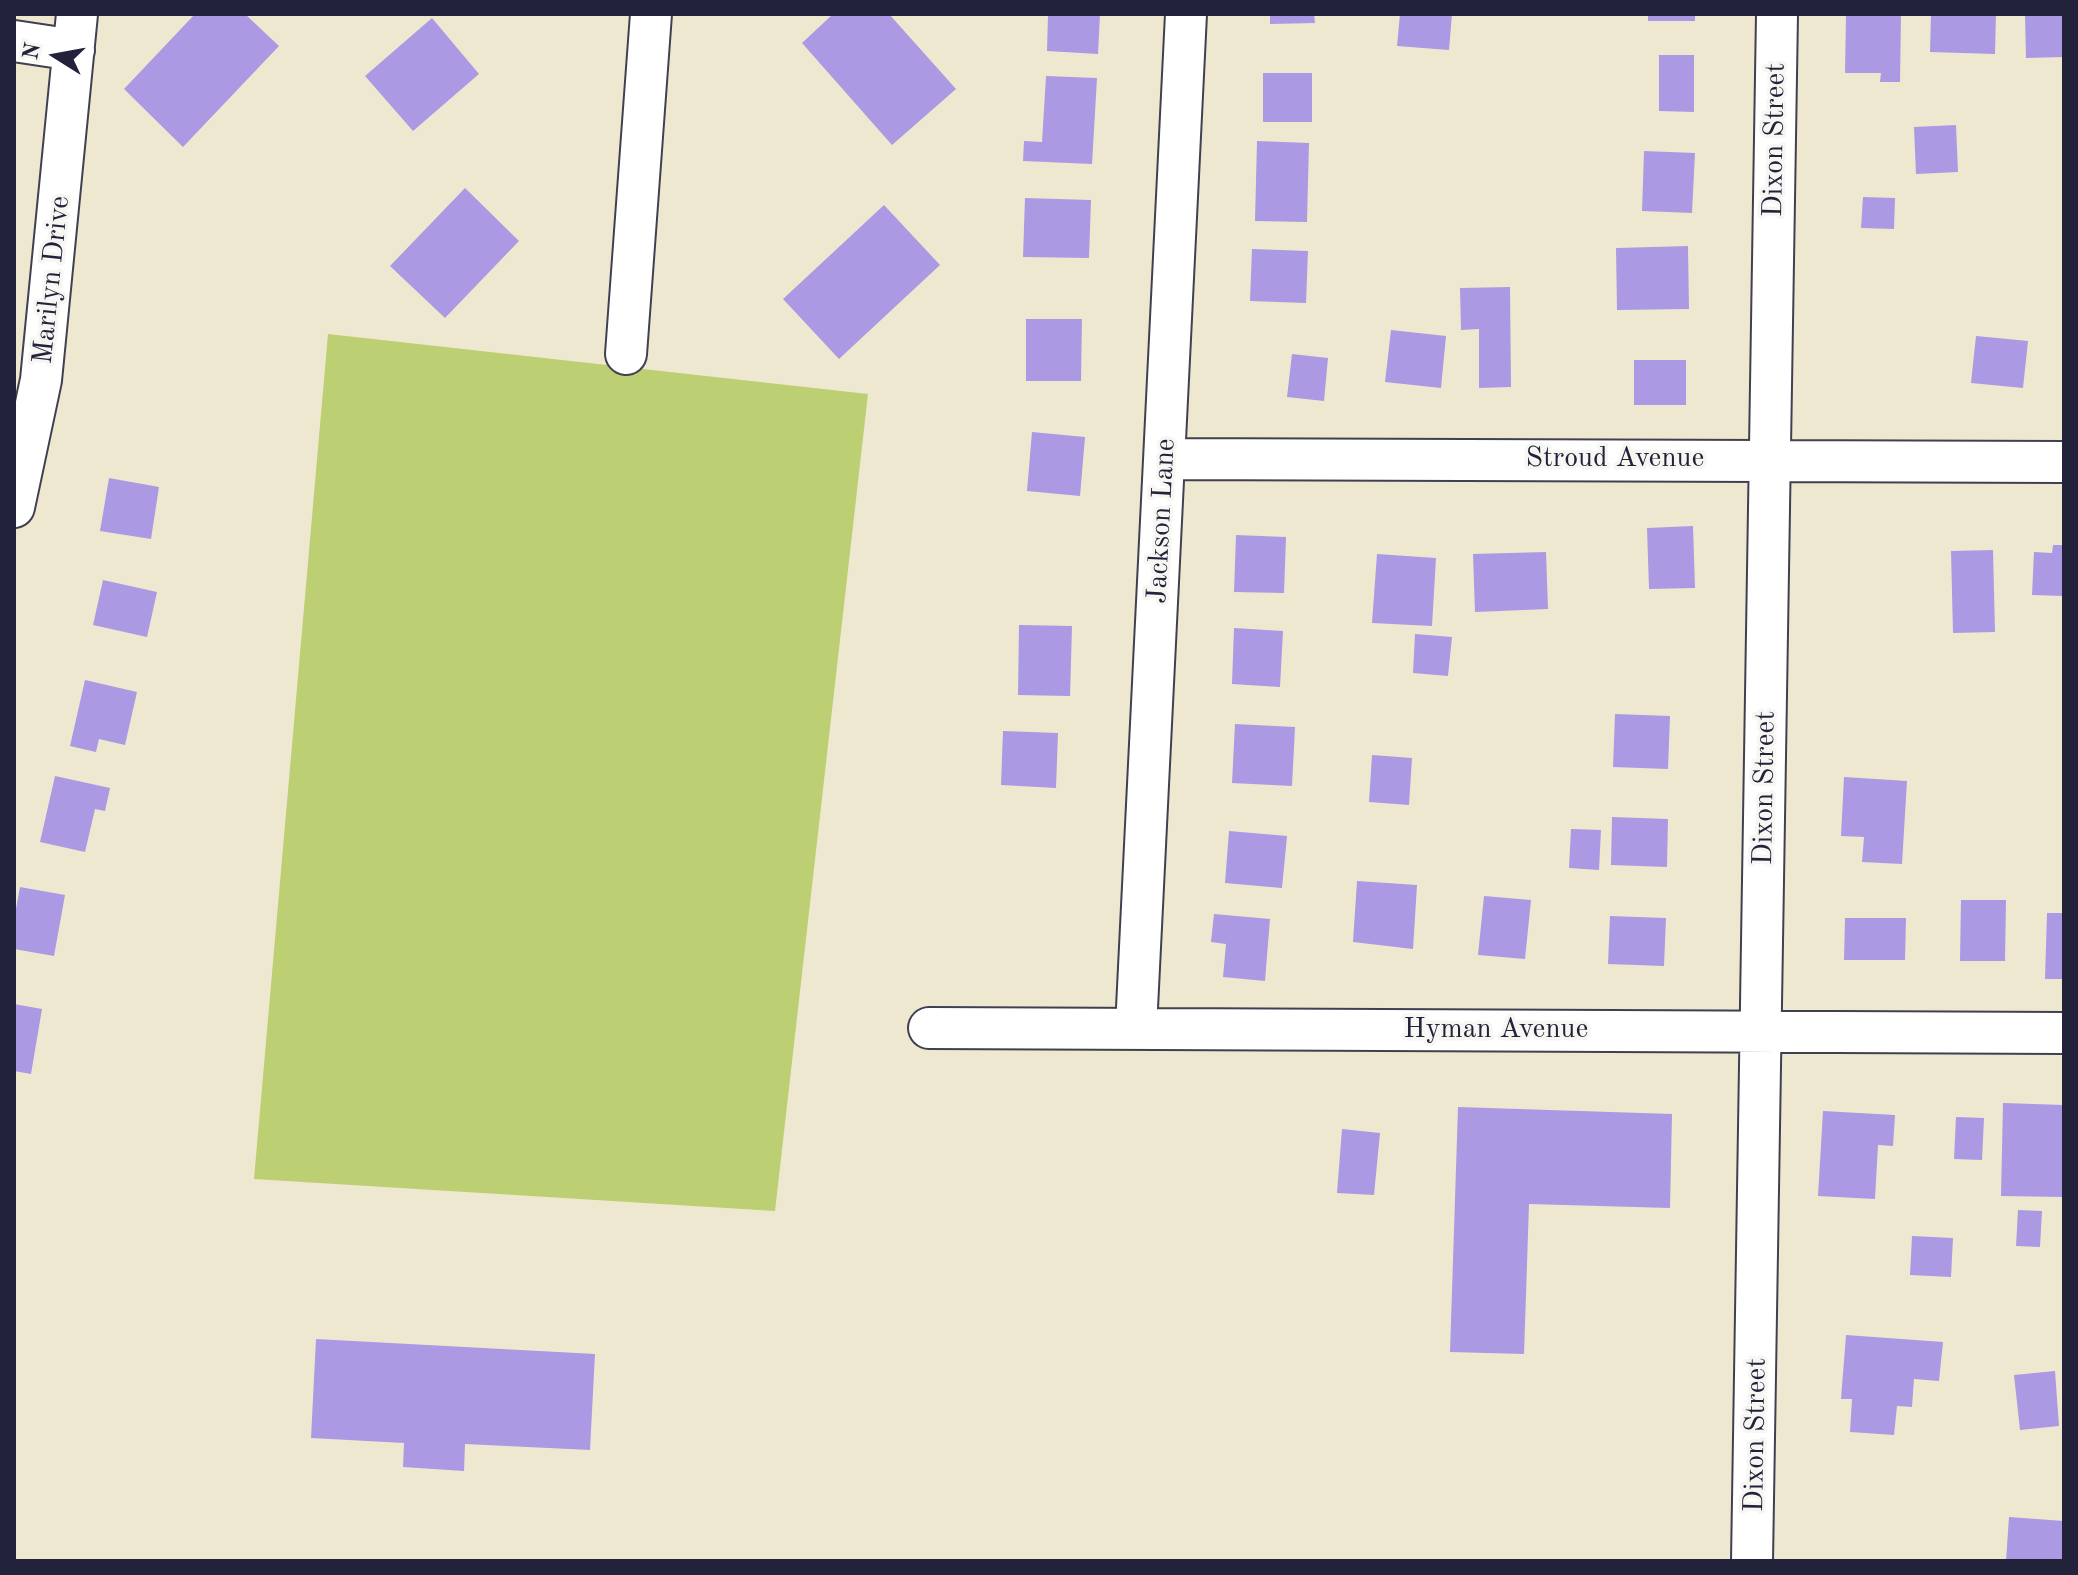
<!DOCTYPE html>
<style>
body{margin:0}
#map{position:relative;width:2078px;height:1575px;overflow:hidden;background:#efe8d0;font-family:"Old Standard TT",serif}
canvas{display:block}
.frame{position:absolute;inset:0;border:16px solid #22223b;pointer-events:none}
.north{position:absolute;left:16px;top:16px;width:80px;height:80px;-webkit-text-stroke:6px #f6f6f2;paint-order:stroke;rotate:281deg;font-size:22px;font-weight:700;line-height:32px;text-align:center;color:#22223b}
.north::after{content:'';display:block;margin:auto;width:28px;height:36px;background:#22223b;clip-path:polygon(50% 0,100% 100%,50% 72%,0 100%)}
</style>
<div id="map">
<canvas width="2078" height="1575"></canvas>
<div class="frame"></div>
<div class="north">N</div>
</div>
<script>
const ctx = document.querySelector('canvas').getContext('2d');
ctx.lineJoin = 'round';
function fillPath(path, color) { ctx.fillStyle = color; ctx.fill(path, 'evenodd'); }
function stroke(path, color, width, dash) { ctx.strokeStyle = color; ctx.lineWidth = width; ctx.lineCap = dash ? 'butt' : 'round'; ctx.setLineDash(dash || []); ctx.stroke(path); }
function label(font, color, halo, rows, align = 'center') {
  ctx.font = font + ' "Old Standard TT",serif'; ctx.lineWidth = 7; ctx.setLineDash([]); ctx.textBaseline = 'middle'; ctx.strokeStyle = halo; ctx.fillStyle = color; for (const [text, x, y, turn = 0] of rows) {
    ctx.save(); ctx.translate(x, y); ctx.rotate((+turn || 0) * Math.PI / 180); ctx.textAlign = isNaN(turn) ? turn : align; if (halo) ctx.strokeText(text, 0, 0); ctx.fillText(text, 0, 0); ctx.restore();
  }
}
const green = new Path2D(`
 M328 334 868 394 775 1211 254 1179Z`);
const building = new Path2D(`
 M195 14H245L279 46 183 147 124 89Z
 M833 14H889L956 89 892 145 802 43Z
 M1048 14H1100L1098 54 1047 51Z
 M1270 14H1314L1315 23 1270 24Z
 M1400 14H1452L1449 50 1397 46Z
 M1648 14H1695V21H1648Z
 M1846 14H1901L1900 82H1880L1881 73H1845Z
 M1931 14H1996L1995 54 1930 52Z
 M2025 14H2064V57L2026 58Z
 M432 18 479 74 413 131 365 76Z
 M1659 55H1694V112L1659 111Z
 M1263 73H1312V122H1263Z
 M1046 76 1097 78 1092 164 1023 161 1024 141 1042 142Z
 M1956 125 1958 172 1916 174 1914 127Z
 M1257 141 1309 143 1307 222 1255 221Z
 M1644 151 1695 153 1692 213 1642 211Z
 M465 188 519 241 445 318 390 266Z
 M1863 197 1895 198 1894 229 1861 228Z
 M1025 198 1091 200 1089 258 1023 257Z
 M884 205 940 265 839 359 783 299Z
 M1688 246 1689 309 1617 310 1616 248Z
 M1252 249 1308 251 1306 303 1250 301Z
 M1510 287 1511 387 1479 388V329L1461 330 1460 288Z
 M1026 319H1082L1081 381H1026Z
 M1391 330 1446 336 1441 388 1385 382Z
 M1976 336 2028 341 2023 388 1971 383Z
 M1292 354 1328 358 1324 401 1287 397Z
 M1634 360H1686V405H1634Z
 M1032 432 1085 437 1080 496 1027 491Z
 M109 478 159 487 151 539 100 531Z
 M1693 526 1695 588 1649 589 1647 528Z
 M1236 535 1286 537 1284 593 1234 592Z
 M2053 545H2064V596L2032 595 2034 552 2052 553Z
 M1993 550 1995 632 1953 633 1951 551Z
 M1546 552 1548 609 1475 612 1473 554Z
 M1377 554 1436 558 1432 626 1372 623Z
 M103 580 157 592 147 637 93 625Z
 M1019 625 1072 626 1070 696 1018 695Z
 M1234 628 1283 631 1280 687 1232 684Z
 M1415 634 1452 637 1448 676 1413 673Z
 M85 680 137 692 125 745 99 739 96 752 70 746Z
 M1615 714 1670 716 1668 769 1613 767Z
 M1235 724 1295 727 1292 786 1232 783Z
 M1003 731 1058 733 1056 788 1001 785Z
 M1372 755 1412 758 1409 805 1369 802Z
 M55 776 110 788 105 811 95 809 85 852 40 842Z
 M1844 777 1907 781 1902 864 1862 862 1864 837 1841 836Z
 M1612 817 1668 819 1667 867 1611 865Z
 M1571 829 1601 830 1599 870 1569 868Z
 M1229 831 1287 836 1282 888 1225 883Z
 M1357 881 1417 885 1413 949 1353 942Z
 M20 887 65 895 54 956 14 949V920Z
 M1484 896 1531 900 1525 959 1478 955Z
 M1961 900H2006L2005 961H1960Z
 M2047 913H2064V979H2045Z
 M1214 914 1270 919 1265 981 1223 977 1226 944 1211 942Z
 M1610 916 1666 918 1664 966 1608 964Z
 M1845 918H1906L1905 960H1844Z
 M14 1004 42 1009 31 1074 14 1071Z
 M2003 1103 2064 1105V1197L2001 1196Z
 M1458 1107 1672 1114 1670 1208 1529 1204 1524 1354 1450 1352Z
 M1823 1111 1895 1115 1893 1146 1878 1145 1875 1199 1818 1196Z
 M1956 1117 1984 1118 1982 1160 1954 1159Z
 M1342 1129 1380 1133 1374 1195 1337 1193Z
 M2018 1210 2042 1211 2040 1247 2016 1246Z
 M1912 1236 1953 1238 1951 1277 1910 1275Z
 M1846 1335 1943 1342 1939 1381 1914 1379 1912 1407 1897 1406 1894 1435 1850 1432 1852 1399H1841Z
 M316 1339 595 1354 590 1450 465 1444 464 1471 403 1467 404 1443 311 1438Z
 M2055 1371 2059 1426 2020 1430 2014 1375Z
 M2009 1517 2064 1521V1561H2006Z`);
const street = new Path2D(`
 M14 41 74 50
 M626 354 651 14
 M1165 459 2064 462
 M14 507 41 380 77 14
 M929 1028 2064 1033
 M1136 1028 1186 14
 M1752 1561 1777 14`);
const streetNames = [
 ["Dixon Street",1775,140,-89],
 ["Marilyn Drive",52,280,-84],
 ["Stroud Avenue",1615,459],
 ["Jackson Lane",1162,521,-87],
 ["Dixon Street",1765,788,-89],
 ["Hyman Avenue",1496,1030],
 ["Dixon Street",1756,1435,-89]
];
fillPath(green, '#bccf72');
fillPath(building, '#ab99e3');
stroke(street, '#414051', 44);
stroke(street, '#fff', 40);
label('28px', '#22223b', '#f6f6f2', streetNames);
</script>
